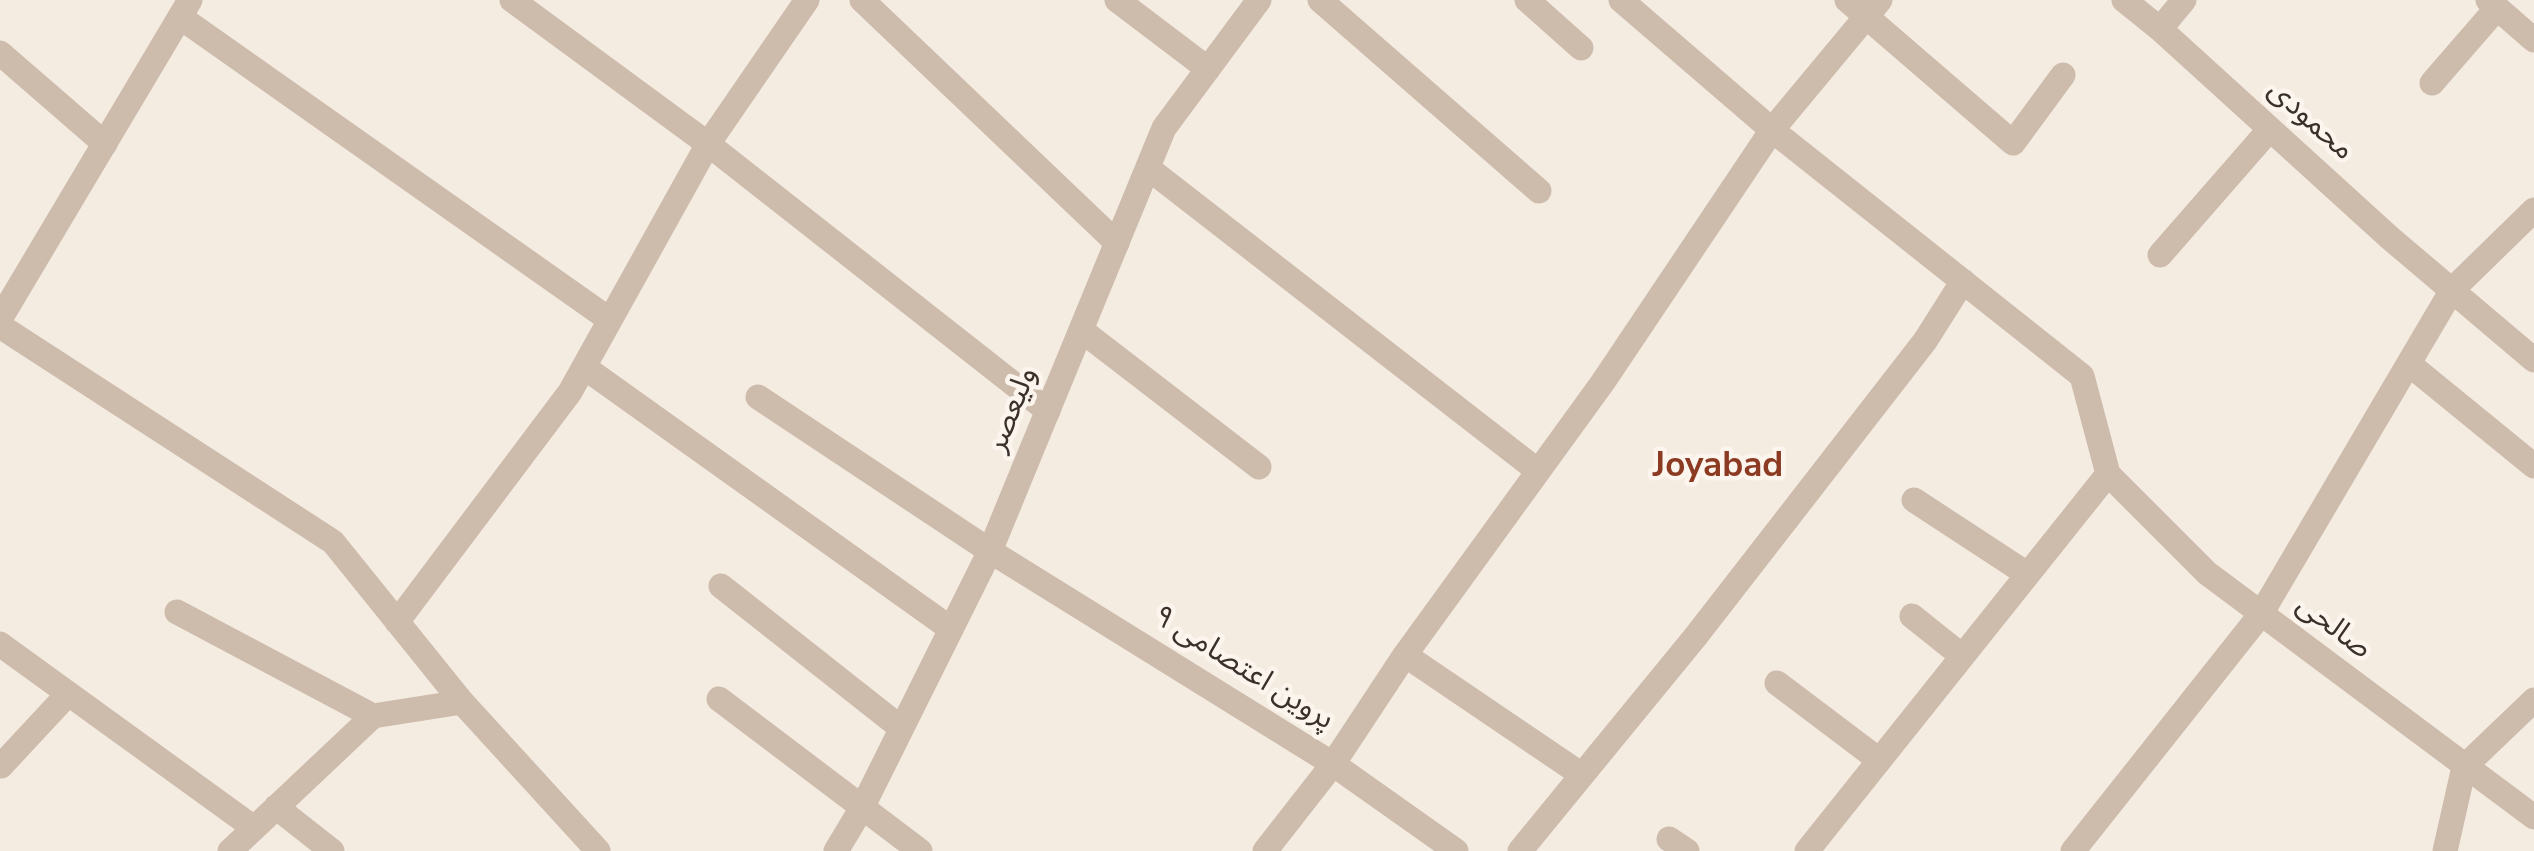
<!DOCTYPE html>
<meta charset="utf-8">
<style>
body{margin:0}
canvas{display:block;background:#f4ebe1}
</style>
<canvas width="2534" height="851"></canvas>
<script>
const ctx = document.querySelector('canvas').getContext('2d');
ctx.lineJoin = 'round';
function stroke(path, color, width, dash) { ctx.strokeStyle = color; ctx.lineWidth = width; ctx.lineCap = dash ? 'butt' : 'round'; ctx.setLineDash(dash || []); ctx.stroke(path); }
function label(font, color, halo, rows, align = 'center') {
  ctx.font = font + ' "Nunito Sans","Noto Sans Arabic",sans-serif'; ctx.lineWidth = 9; ctx.setLineDash([]); ctx.textBaseline = 'middle'; ctx.strokeStyle = halo; ctx.fillStyle = color; for (const [text, x, y, turn = 0] of rows) {
    ctx.save(); ctx.translate(x, y); ctx.rotate((+turn || 0) * Math.PI / 180); ctx.textAlign = isNaN(turn) ? turn : align; if (halo) ctx.strokeText(text, 0, 0); ctx.fillText(text, 0, 0); ctx.restore();
  }
}
const minor = new Path2D(`
 M512 0 708 144 1048 411
 M862 0 1117 243
 M1117 0 1208 69
 M1320 0 1539 191
 M1527 0 1581 48
 M1621 0 1772 130 2082 376 2108 474
 M1847 0 2013 143 2063 75
 M2124 0 2160 29 2390 238 2534 360
 M2488 0 2534 40
 M180 17 610 320
 M2160 29 2184 0
 M0 53 105 144
 M2432 83 2497 8
 M1148 168 1538 471
 M2160 255 2270 129
 M0 326 333 542 462 702 598 851
 M1081 330 1259 467
 M2409 364 2534 466
 M584 367 951 629
 M758 397 990 551 1333 764 1456 851
 M2108 474 2207 573 2534 817
 M1914 500 2027 574
 M721 586 901 728
 M177 612 373 716
 M1912 616 1962 656
 M397 622 570 392 708 144 807 0
 M0 644 254 828
 M1405 655 1582 775
 M1777 683 1879 760
 M719 699 920 851
 M1 766 68 694
 M276 807 332 851
 M1669 839 1687 851
 M230 851 373 716 462 702
 M1265 851 1333 764 1405 655 1603 382 1772 130 1880 0
 M1520 851 1696 636 1925 341 1963 281
 M1807 851 2108 474
 M2073 851 2261 614 2452 290 2534 210`);
const tertiary = new Path2D(`
 M0 319 190 0
 M836 851 863 806 990 551 1164 128 1259 0
 M2445 851 2464 767 2534 700`);
const streetNames = [
 ["محمودی",2310,121,42],
 ["ولیعصر",1013,410,-68],
 ["صالحی",2333,628,37],
 ["پروین اعتصامی ۹",1243,669,32]
];
const quarterNames = [
 ["Joyabad",1718,468]
];
stroke(minor, '#cdbbac', 25);
stroke(tertiary, '#cdbbac', 25);
label('30px', '#3b302b', '#fbf5ee', streetNames);
label('bold 35px', '#8c3b22', '#fbf5ee', quarterNames);
</script>
